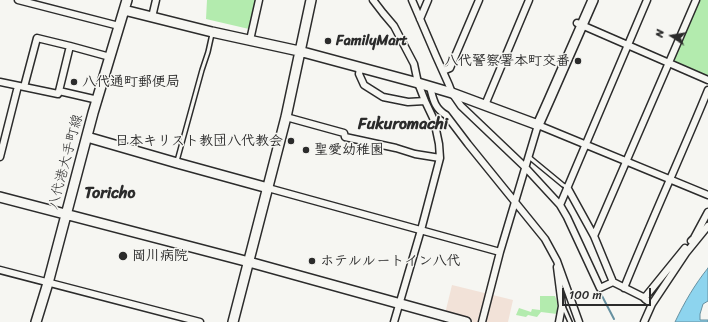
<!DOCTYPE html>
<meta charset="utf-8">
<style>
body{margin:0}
#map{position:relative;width:708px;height:322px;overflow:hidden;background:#f6f6f2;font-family:Sriracha,sans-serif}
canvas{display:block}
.north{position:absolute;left:652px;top:16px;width:40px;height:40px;-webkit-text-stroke:3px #f6f6f2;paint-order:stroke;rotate:282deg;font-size:11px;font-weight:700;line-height:16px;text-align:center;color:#2b2b2b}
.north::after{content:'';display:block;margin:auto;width:14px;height:18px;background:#2b2b2b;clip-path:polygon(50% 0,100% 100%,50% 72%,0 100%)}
.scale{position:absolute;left:562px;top:288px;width:89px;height:18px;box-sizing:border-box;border:2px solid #2b2b2b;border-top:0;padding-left:5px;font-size:12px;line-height:14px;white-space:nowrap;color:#2b2b2b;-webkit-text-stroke:3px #f6f6f2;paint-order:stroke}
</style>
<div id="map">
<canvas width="708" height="322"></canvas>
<div class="north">N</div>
<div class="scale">100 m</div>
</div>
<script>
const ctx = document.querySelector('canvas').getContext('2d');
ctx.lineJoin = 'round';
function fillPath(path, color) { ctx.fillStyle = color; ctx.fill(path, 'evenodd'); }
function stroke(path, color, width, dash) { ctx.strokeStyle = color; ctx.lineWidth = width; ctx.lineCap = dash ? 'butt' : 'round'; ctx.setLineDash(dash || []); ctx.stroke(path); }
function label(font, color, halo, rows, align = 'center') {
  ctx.font = font + ' Sriracha,"Klee One",sans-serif'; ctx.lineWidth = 3; ctx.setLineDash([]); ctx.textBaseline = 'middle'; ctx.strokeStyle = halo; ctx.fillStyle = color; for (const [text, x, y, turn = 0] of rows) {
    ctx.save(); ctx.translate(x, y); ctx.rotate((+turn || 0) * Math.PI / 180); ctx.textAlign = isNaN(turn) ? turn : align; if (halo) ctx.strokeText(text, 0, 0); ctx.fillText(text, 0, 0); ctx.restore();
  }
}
const built = new Path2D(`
 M452 285 513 300 508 322H443Z`);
const green = new Path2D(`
 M207 0H255L249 29 206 19Z
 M699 0H708V76L672 61Z
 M540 296H555L558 304 557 314 541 312 537 317 528 315 526 317 516 315 519 308 531 312 532 309 540 310Z`);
const water = new Path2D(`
 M708 268V301L703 304 700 314V320H708V322H675C684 303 695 284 708 268Z`);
const stream = new Path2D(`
 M601 294 614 319`);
const lane = new Path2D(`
 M529 157 563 185 567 187
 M177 161 202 70 208 52 212 34
 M563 306 570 322`);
const street = new Path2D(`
 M18 0 119 26
 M373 0 383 13 394 26 414 64 418 83 425 101 434 120 439 144 440 158 421 230 394 322
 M412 0 436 56 449 85 452 93 461 106 525 167 560 205 567 217 600 288 613 282
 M152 17 156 0
 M420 19 428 0
 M577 23 708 80
 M250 40 259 0
 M360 68 359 74 364 85 383 97 408 102 425 101
 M443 71 450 68 479 0
 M0 82 58 94 59 91 98 100
 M24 87 37 38 70 46
 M430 87C433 98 434 108 446 115L468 144 545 239 557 261 579 322
 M59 91 70 46 110 57
 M485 105 529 0
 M286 117 344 133 345 137 396 148 415 154 440 158
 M0 157 18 86
 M567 187 594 236 613 282 643 297 645 299 652 304
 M268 188 500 252
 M560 205 647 0
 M594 236 696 0
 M691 241 694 238 708 212
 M557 267 562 306 559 322
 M0 270 200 322
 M624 288C651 221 681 156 708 90
 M643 297 646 296 685 248
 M482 322 500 252 538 125 708 195
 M644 322 652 304 686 253 708 226`);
const secondary = new Path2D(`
 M124 10 212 32 299 51 418 83 452 93 538 125
 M538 125 550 98 593 0
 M87 137 177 163 268 188
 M0 197 249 262 466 322
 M36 322 48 283 93 113 127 0
 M233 322 286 117 311 0`);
const markers = [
 [328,41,4,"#2b2b2b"],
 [578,61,4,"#2b2b2b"],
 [74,82,4,"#2b2b2b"],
 [291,141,4,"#2b2b2b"],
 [306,150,4,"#2b2b2b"],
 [123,256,5,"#2b2b2b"],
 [312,261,4,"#2b2b2b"]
];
const poiNames = [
 ["FamilyMart",336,41],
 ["八代警察署本町交番",570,61,"right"],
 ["八代通町郵便局",82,82],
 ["日本キリスト教団八代教会",283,141,"right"],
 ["聖愛幼稚園",314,150],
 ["岡川病院",132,256],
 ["ホテルルートイン八代",320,261]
];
const streetNames = [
 ["八代港大手町線",66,162,-75]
];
const quarterNames = [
 ["Fukuromachi",403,125],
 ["Toricho",110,194]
];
fillPath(built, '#f2e2d8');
fillPath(green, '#b3ebae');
fillPath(water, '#8dd4ee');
stroke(water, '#6690a0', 1);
stroke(stream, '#6690a0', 2);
stroke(lane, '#2b2b2b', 6);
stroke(street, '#2b2b2b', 9);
stroke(secondary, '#2b2b2b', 12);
stroke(lane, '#f6f6f2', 3);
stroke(street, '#f6f6f2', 6);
stroke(secondary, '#f6f6f2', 9);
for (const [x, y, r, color] of markers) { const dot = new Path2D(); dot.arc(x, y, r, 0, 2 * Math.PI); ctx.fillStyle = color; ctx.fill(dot); stroke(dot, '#f6f6f2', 1.5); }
label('bold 14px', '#2b2b2b', '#f6f6f2', poiNames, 'left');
label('14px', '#2b2b2b', '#f6f6f2', streetNames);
label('bold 16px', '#2b2b2b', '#f6f6f2', quarterNames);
</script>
